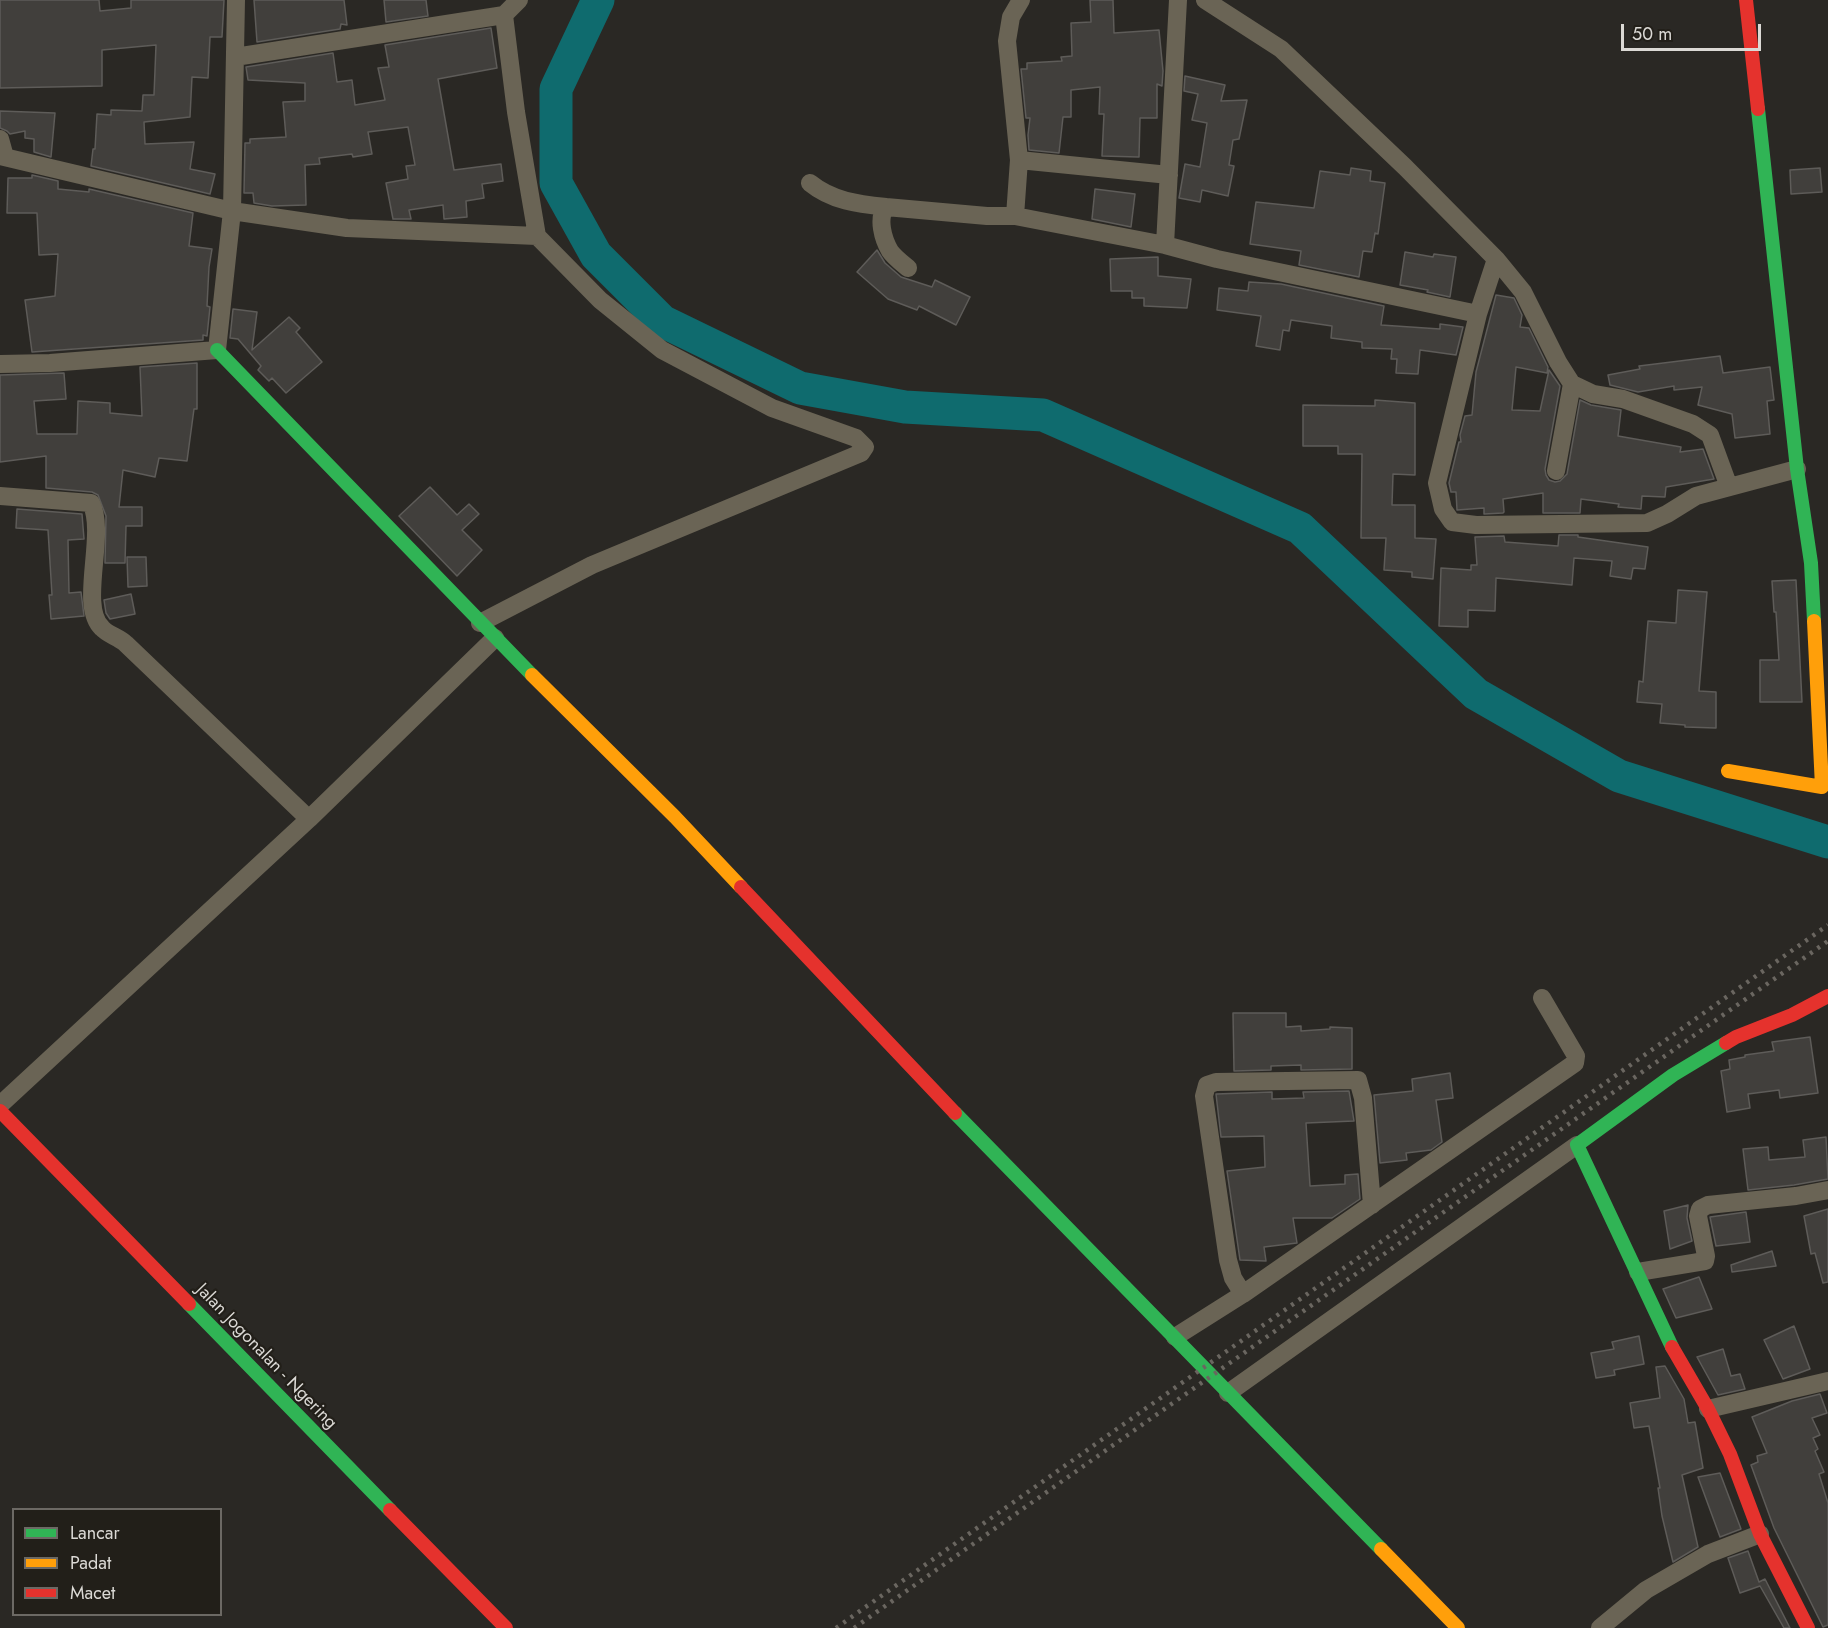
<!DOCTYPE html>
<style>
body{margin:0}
#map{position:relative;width:1828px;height:1628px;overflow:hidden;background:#2a2824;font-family:Jost,sans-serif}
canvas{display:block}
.legend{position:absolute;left:12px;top:1508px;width:210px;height:108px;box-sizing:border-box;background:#221f19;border:2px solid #6c6964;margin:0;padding:8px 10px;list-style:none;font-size:18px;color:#dbd9d5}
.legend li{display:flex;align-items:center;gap:12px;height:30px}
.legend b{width:30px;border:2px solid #6c6964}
.scale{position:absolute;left:1621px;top:24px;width:140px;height:27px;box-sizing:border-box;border:3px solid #dbd9d5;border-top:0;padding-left:8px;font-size:18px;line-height:21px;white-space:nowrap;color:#dbd9d5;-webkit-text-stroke:4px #221f19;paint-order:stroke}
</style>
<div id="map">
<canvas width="1828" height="1628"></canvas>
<ul class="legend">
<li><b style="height:8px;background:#30b455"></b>Lancar</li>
<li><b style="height:8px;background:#ff9f0a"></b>Padat</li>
<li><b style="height:8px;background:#e5322d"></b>Macet</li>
</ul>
<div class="scale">50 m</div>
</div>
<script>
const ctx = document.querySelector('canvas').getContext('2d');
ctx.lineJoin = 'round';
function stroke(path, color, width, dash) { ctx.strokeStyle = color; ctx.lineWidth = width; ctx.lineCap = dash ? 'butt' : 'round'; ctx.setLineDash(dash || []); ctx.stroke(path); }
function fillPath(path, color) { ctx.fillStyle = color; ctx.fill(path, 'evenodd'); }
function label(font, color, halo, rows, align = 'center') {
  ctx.font = font + ' Jost,sans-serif'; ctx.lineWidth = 4.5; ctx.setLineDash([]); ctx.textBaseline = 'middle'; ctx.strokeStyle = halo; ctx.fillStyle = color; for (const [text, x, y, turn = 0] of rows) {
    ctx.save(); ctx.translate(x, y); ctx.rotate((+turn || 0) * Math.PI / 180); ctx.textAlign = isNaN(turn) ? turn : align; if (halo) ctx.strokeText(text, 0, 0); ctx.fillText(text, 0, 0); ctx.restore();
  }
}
const river = new Path2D(`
 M598 0 556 89V183L596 255 662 321 800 388 905 407 1043 415 1300 528 1476 694 1619 776 1828 842`);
const building = new Path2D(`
 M0 0H99L100 11 131 8V0H224L222 37H210L208 78 192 77 190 117 144 122 145 144 194 142 190 169 215 174 210 194 91 166 93 149H95L97 114 111 115V110L142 111 143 95H154L156 45 102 50V86L0 88Z
 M254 0H344L347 25 341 24 340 29 257 42Z
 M384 0H426L428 16 386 22Z
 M1090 0H1113L1114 33 1159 30 1163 71 1162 86 1157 84V118H1140L1139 157 1102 156 1104 114H1099L1100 87 1071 90V117H1063L1059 153 1029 150 1028 135 1030 118H1026L1021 69H1027V63L1062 61 1061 57 1072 56 1071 23 1091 22Z
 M491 28 497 68 438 79 454 170 501 164 503 181 482 184 484 198 466 201 467 217 444 219 443 205 409 210 411 219H393L386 183 408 179 406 166 415 165 408 127 368 132 372 154 353 157 352 154 319 158 320 164 305 165 306 205 272 206 254 203 253 193H244L245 143H250V139L286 137 283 102 305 101V83L248 80 246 67 333 53 337 82 352 80 355 105 385 100 378 68 389 67 385 45Z
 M1185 76 1225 85 1221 101 1247 100 1239 139 1233 140 1229 165 1234 166 1228 196 1202 190 1200 202 1179 198 1185 164 1200 167 1207 123 1192 120 1198 94 1184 91Z
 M0 111 55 113 51 157 34 152V139L25 138V131L10 134 7 131 0 128Z
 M1351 168 1371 171 1370 181 1385 183 1378 234 1375 233 1372 252 1363 251 1359 277 1299 265 1301 251 1250 244 1256 202 1314 208 1320 171 1350 175Z
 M1820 168 1822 192 1791 194 1790 170Z
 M32 175 58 181V189L89 192V189L193 213 189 246 212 249 209 267 207 306 210 307 207 336 203 335V340L32 352 25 300 55 296 58 254 39 255 37 213H7L8 178H32Z
 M1095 189 1135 194 1131 227 1092 219Z
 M877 250 885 263 901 277 932 287 935 280 970 297 956 325 919 306 917 310 888 299 857 272Z
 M1405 252 1433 257 1434 254 1456 257 1450 297 1427 292 1428 290 1400 285Z
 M1158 257V276L1191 279 1187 308 1144 306V298H1132V291H1111L1110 259Z
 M1249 282 1281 284 1384 306 1381 325 1440 329V324L1463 327 1456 355 1420 350 1418 374 1396 373 1397 359H1391L1392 349 1362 348V342L1331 338 1332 326 1291 320 1289 331 1283 330 1280 350 1256 346 1261 316 1217 310 1219 288 1248 291Z
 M1496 295 1514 298 1522 315 1520 327 1529 328 1548 367 1547 373 1516 367 1512 410 1540 411 1549 370 1560 386 1545 469 1546 475 1549 480 1555 482 1560 481 1567 474 1580 400 1591 405 1621 410 1618 436 1681 447 1680 452 1703 449 1714 479 1666 487 1665 497 1642 496 1641 509 1618 507 1619 504 1581 499 1580 513H1543V493L1503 499 1504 512 1503 513 1484 514V508L1457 510 1456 492H1451L1449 483 1459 442H1461L1460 435 1465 416 1472 415 1476 372Z
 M233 309 257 312 252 350 289 317 300 328 296 332 322 362 286 393 272 378 269 381 258 370 261 366 238 339 230 338Z
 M1720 356 1723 373 1770 367 1774 400 1767 401 1770 434 1735 438 1732 414 1698 405 1702 387 1674 390V386L1638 392 1610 385 1608 375 1640 369 1639 366Z
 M197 363V409H194L187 461 159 458 155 477 123 470 119 507H142V526H126L125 563H105L106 516 98 495 92 492 46 488V456L0 462V375L64 373 66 399 34 401 37 434H77L78 401 110 403V413L142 416 140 367Z
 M1375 400 1415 403V475L1393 474 1392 505H1415V538L1436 539 1433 579 1412 577V572L1384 570 1386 538H1361L1362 454H1338V446H1303V405L1375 406Z
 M430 487 457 515 469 504 479 514 462 530 482 550 457 576 399 516Z
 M17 509 82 514 84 539 68 540 69 593 81 592 84 616 51 619 49 595H52L48 530 16 528Z
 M1559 535H1578V537L1648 547 1645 569 1633 568 1631 579 1610 576 1612 561 1574 558 1572 585 1496 578 1495 611 1468 610V627L1439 626 1441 568 1471 570V565H1477L1475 537 1504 536 1505 542 1558 546Z
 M127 557H146L147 586 128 587Z
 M1796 580 1802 702H1760V660H1779L1776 612H1774L1772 581Z
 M1678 590 1707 592 1699 691 1716 692V728L1685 727V725L1660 723 1662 704 1637 702 1639 681 1643 682 1648 621 1676 623Z
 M131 594 135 614 110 619 106 613 104 600Z
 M1233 1013H1286V1027L1301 1026V1031L1330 1029V1027L1352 1028V1069L1301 1070V1065L1271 1066V1070L1234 1071Z
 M1810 1037 1818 1093 1780 1098 1779 1090 1748 1094 1750 1108 1727 1112 1721 1071 1730 1069 1729 1060 1745 1057V1055L1774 1051 1772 1042Z
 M1450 1073 1453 1098 1436 1100 1442 1142 1431 1150 1406 1153 1407 1160 1380 1163 1374 1095 1413 1091 1412 1079Z
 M1349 1091 1354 1121 1306 1123 1310 1186 1345 1184V1175L1358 1174 1360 1199 1332 1218H1293L1297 1243 1264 1247 1266 1261 1240 1260 1227 1171 1265 1167 1264 1136 1221 1137 1216 1094 1272 1092V1099L1304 1098 1303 1092Z
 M1826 1137 1828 1179 1794 1185 1748 1190 1743 1149 1768 1147 1769 1160 1805 1157 1803 1140Z
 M1688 1205 1687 1218 1692 1241 1670 1249 1664 1211Z
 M1828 1209V1282L1823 1283 1815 1253 1811 1254 1804 1216Z
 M1746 1212 1750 1242 1716 1246 1710 1217Z
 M1772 1251 1776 1266 1732 1272 1731 1265Z
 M1699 1277 1712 1309 1676 1318 1663 1289Z
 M1794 1326 1810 1369 1783 1379 1764 1340Z
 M1639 1336 1644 1364 1614 1370 1615 1375 1596 1378 1591 1353 1614 1349 1612 1342Z
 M1723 1349 1731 1376 1740 1374 1745 1389 1718 1395 1697 1357Z
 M1665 1366 1684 1399 1688 1423 1695 1422 1703 1468 1682 1475 1698 1547 1673 1562 1662 1516 1658 1488H1660L1649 1426 1634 1428 1630 1403 1660 1398 1656 1367Z
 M1820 1394 1827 1413 1812 1418 1820 1435 1813 1438 1818 1449 1815 1451 1824 1472 1819 1474 1828 1503V1625L1823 1627 1774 1528 1751 1465 1758 1462 1757 1456 1767 1453 1752 1417 1792 1401Z
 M1720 1473 1741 1529 1720 1537 1698 1477Z
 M1748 1551 1759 1582 1765 1579 1790 1628H1784L1760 1586 1740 1593 1728 1558Z`);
const street = new Path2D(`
 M236 0 232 211 347 228 537 236 516 112 504 15
 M1178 0 1165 245 1217 259 1478 314
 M1205 0 1281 49 1405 167 1496 259 1523 292 1558 362 1572 384 1593 394 1623 399 1693 424 1710 435 1729 487
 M235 57 504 15 519 0
 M0 139 5 157
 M0 156 232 211 217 350 50 363 0 364
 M1019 160 1169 175
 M810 183C832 201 858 204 886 207
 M1015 216 1165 245
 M1496 259 1478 314 1437 483 1443 509 1452 522 1476 525 1647 523 1667 514 1696 496 1797 469
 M908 268C902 263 894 257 890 251 883 239 877 218 886 207L987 216H1015L1019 160 1007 41 1011 17 1021 0
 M1556 471 1572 384
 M0 496 91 503C107 534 78 606 102 628 108 635 119 637 126 644L309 819
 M480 623 592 565 861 453 865 447 856 438 772 408 662 350 600 300 537 236
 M0 1105 309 819 495 638
 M1638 1272 1705 1261 1706 1256 1698 1216 1700 1209 1708 1205 1796 1196 1828 1190
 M1243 1294 1233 1278 1228 1260 1204 1096 1207 1085 1216 1082 1358 1080 1363 1098 1372 1205
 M1175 1337 1243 1294 1575 1063 1576 1056 1542 998
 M1228 1393 1577 1145
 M1708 1409 1828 1381
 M1600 1628 1646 1590 1708 1554 1760 1534`);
const fast = new Path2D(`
 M1758 109 1797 469 1811 563 1814 621
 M217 350 532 675
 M955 1113 1381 1549
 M189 1304 390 1510
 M1672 1347 1577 1145 1673 1075 1726 1043`);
const slow = new Path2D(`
 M532 675 675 817 741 887
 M1728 771 1822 787 1814 621
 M1381 1549 1458 1628`);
const jam = new Path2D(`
 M1746 0 1758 109
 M741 887 955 1113
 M1726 1043 1736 1037 1792 1015 1828 996
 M0 1111 189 1304
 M1672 1347 1708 1409 1730 1454 1760 1534 1808 1628
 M390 1510 506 1628`);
const rail = new Path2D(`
 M836 1628 1828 925
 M854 1628 1828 941`);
const streetNames = [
 ["Jalan Jogonalan - Ngering",266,1357,46]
];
stroke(river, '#0f6b6e', 33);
fillPath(building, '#413f3c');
stroke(building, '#5e5c59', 1.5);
stroke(street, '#6a6455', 18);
stroke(fast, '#30b455', 14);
stroke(slow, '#ff9f0a', 14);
stroke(jam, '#e5322d', 14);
stroke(rail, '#6a6660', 4.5, [3, 6]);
label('18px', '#dbd9d5', '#221f19', streetNames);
</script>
